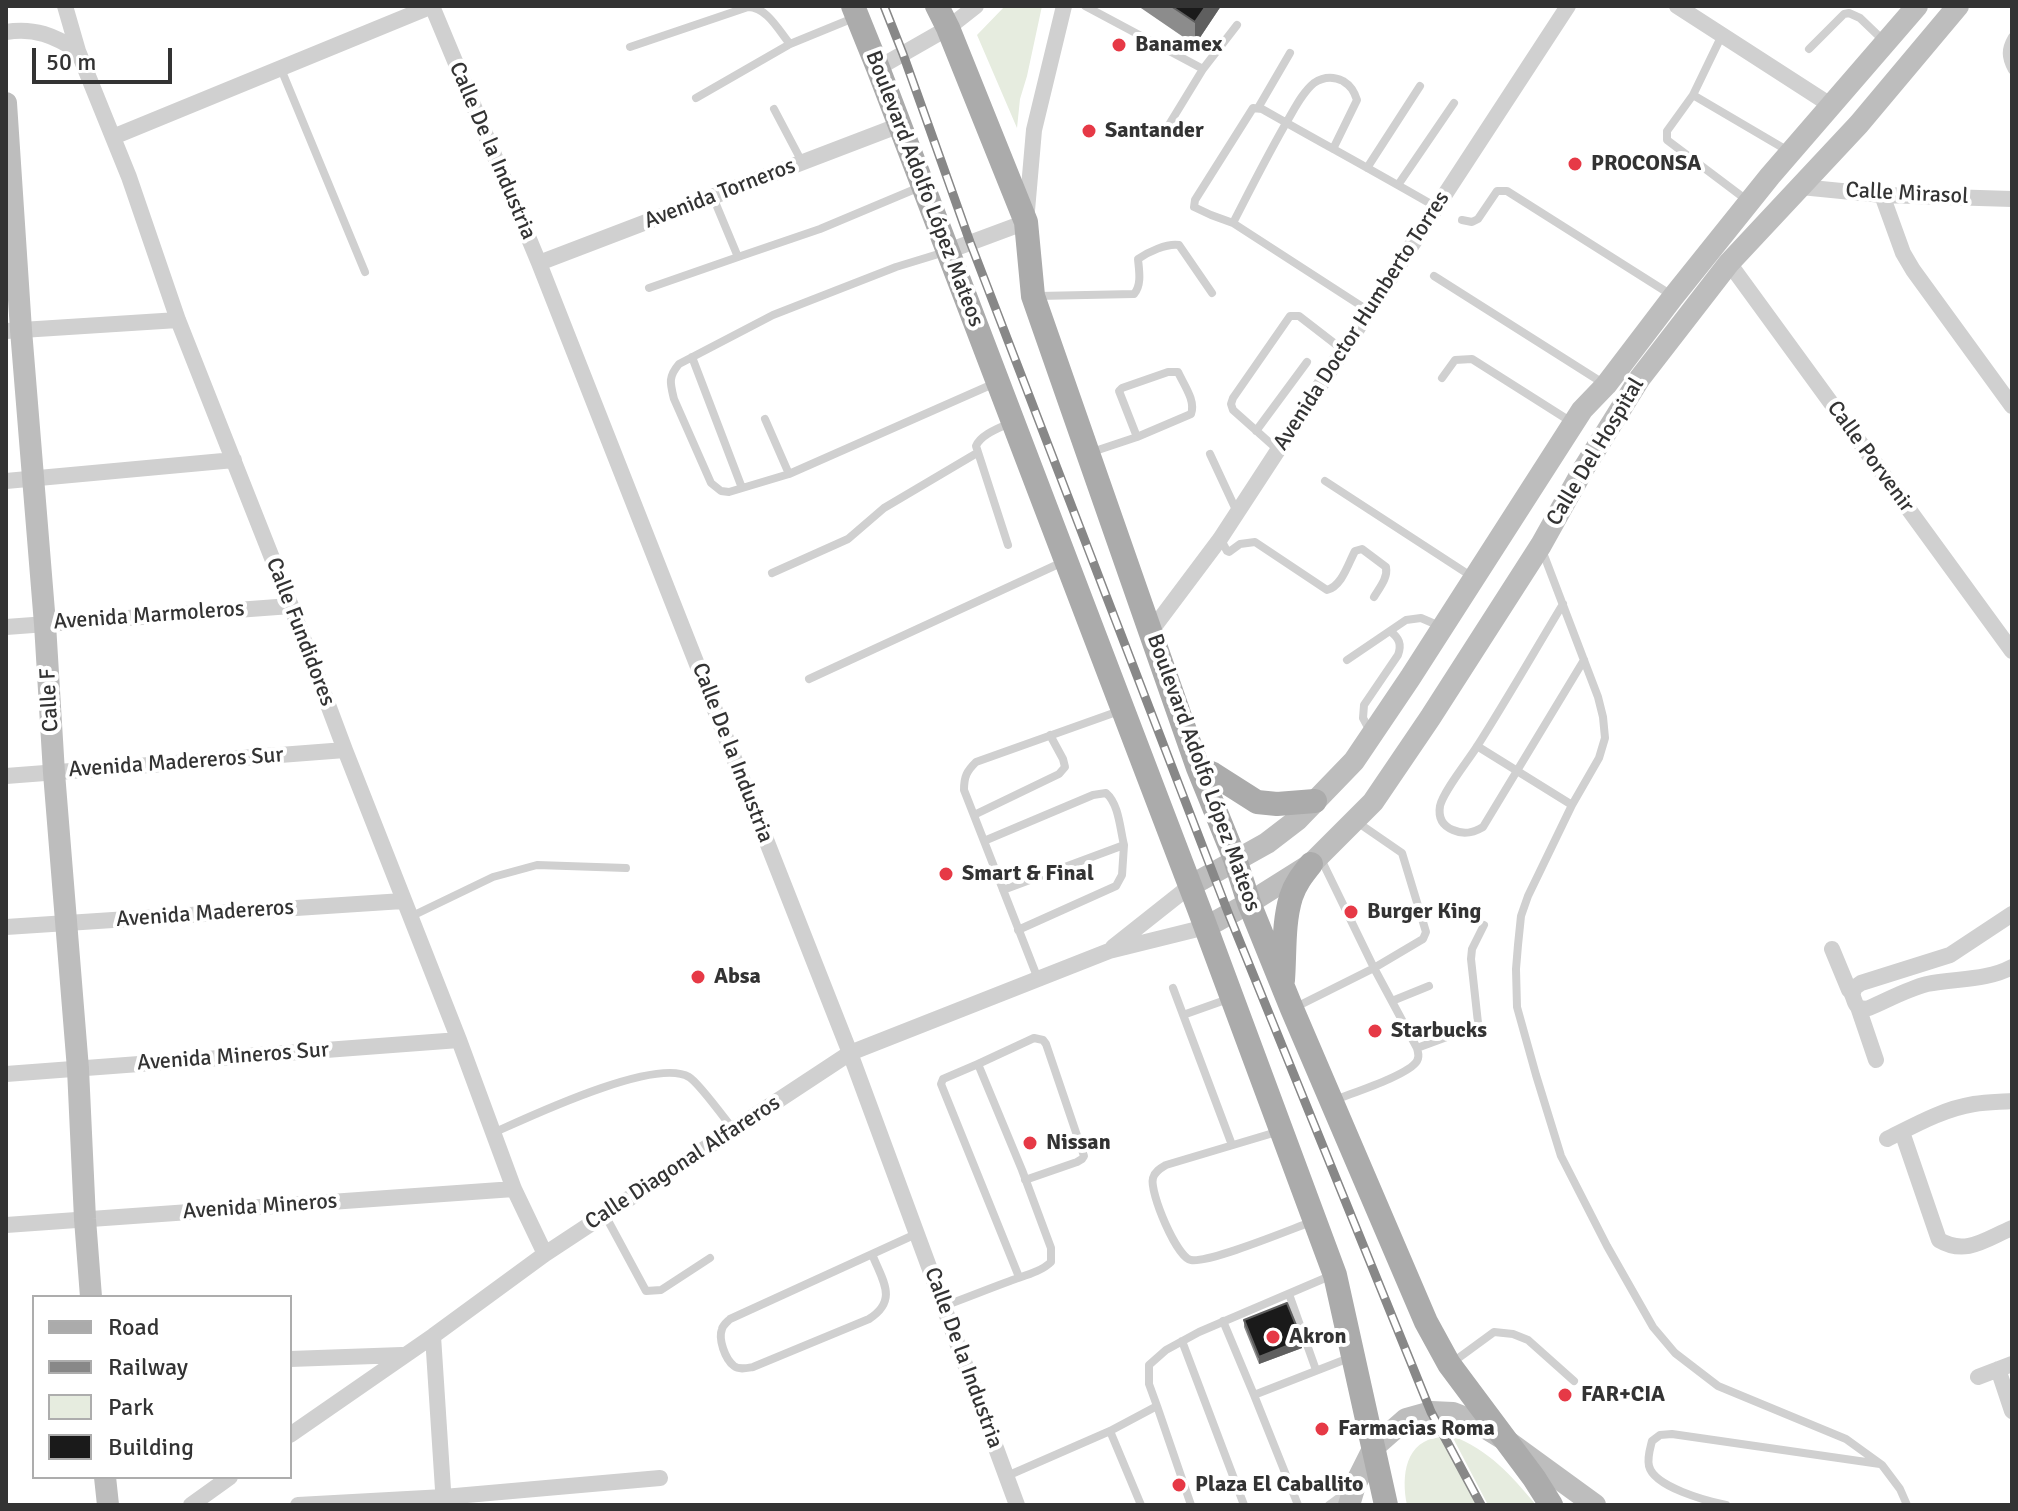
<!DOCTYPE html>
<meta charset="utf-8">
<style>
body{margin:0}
#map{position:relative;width:2018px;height:1511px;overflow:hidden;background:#fff;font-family:Signika,sans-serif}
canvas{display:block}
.frame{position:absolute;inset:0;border:8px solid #333;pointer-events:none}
.legend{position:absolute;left:32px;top:1295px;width:260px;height:184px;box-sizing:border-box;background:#fff;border:2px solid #adadad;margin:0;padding:10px 14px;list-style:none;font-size:24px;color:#333}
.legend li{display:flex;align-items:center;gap:16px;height:40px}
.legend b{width:40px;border:2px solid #adadad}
.scale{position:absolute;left:32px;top:48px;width:140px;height:36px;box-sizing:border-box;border:4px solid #333;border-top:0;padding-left:10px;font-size:24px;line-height:28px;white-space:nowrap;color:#333;-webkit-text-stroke:6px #fff;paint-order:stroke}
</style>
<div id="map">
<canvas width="2018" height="1511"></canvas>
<div class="frame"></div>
<ul class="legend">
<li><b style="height:10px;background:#ababab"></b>Road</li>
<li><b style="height:10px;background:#888"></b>Railway</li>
<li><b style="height:22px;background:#e6ecdf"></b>Park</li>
<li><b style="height:22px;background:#1a1a1a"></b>Building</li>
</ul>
<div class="scale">50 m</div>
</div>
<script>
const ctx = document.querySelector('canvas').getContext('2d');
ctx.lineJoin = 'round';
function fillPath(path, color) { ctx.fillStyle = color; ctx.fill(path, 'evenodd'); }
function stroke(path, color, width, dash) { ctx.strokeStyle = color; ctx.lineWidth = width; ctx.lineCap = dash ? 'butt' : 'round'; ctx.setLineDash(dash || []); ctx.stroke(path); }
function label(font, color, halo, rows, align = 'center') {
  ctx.font = font + ' Signika,sans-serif'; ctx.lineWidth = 8; ctx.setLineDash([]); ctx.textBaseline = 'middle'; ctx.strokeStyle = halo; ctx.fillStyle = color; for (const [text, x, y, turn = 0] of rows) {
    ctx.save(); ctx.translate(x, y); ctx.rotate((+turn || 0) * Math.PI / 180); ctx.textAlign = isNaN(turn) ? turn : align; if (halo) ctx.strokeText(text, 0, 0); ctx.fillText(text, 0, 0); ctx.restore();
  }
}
const green = new Path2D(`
 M1005 6H1042L1027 76 1020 99 1017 128 977 35Z
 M1452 1436C1488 1449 1512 1476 1536 1505H1488Z
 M1441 1437 1477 1505H1407C1401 1476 1405 1440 1441 1437Z`);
const lane = new Path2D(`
 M1085 6 1203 69 1170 123
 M1722 35 1693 95 1790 152
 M2012 37C2005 49 2005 57 2012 70
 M630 47 748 7C767 7 779 31 790 44
 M1809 49 1844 14 1849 13 1860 18 1885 42
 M281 69 365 272
 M1203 69 1237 25
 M1693 95 1667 131V140L1748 201
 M696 98 790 44 856 17
 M1258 108 1290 53
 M774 109 802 162
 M1333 149 1357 100C1354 91 1351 86 1343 81 1333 76 1323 77 1314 83 1303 92 1296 106 1289 118 1269 152 1251 188 1233 223L1211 215 1194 207 1195 200 1253 108 1262 109C1320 142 1379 174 1436 207
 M1367 168 1420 86
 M1398 185 1454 103
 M1462 220 1472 222 1478 219 1497 191H1507L1673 296
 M1233 223 1369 311
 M945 252 896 267 773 315 679 364C668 377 670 383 674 399L711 483 721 491 729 492 789 474 993 384
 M738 257 820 229 920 187
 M1434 276 1606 385
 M649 288 738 257 713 197
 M1038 296 1134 294C1142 285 1139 270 1138 259 1148 252 1167 243 1179 245L1212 293
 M692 357 742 488
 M1442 378 1455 360 1472 359 1573 423
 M765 419 789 474
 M1256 431 1307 362
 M1278 450 1233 410 1231 404 1233 398 1290 316H1299L1343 350
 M1092 452 1137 437 1191 414C1196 401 1184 385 1178 372H1168L1122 388 1119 391 1137 437
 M1210 454 1237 512
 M1325 481 1474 578
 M1221 540 1227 551 1229 552 1240 544 1255 542 1327 590C1342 586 1348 564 1355 551L1362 549 1386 567C1388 578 1380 587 1374 597
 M1008 545 976 446C981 434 1000 428 1012 422
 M1542 550 1598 697 1603 717 1605 738 1599 758 1572 805 1528 896 1521 916 1518 945 1516 969 1517 1007 1536 1075 1561 1156 1607 1246 1653 1327 1675 1353 1718 1386 1846 1439 1882 1465 1900 1489 1907 1505
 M772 573 848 539 884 508 977 453
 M1563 604C1534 652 1506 701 1476 748 1467 762 1443 792 1440 806 1438 818 1443 826 1453 830 1464 835 1473 833 1483 827L1584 660
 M1347 660 1406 620 1421 618 1442 627
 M809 679 1065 561
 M1371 733 1363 718 1364 705 1398 655C1402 644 1399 638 1390 631
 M1477 746 1572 805
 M974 815 1059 774 1065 767 1063 759 1050 735
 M984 841 1093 795 1106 793C1119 804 1120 829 1124 845
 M1320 857 1374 968 1423 939 1426 932 1402 853 1357 822
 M1003 890 1124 845 1122 875 1116 886 1018 930
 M410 917 493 877 537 865 626 868
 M1038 979 964 790C964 776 967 771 976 762L1122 710
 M1173 988 1232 1145
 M1392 1001 1429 986
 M1296 1007 1374 968 1417 1048C1418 1053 1420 1056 1417 1061 1409 1075 1352 1093 1335 1100
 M1183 1015 1231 998
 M1417 1048 1474 1027 1478 1023 1471 959 1472 949 1484 925
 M978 1064 1034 1038 1043 1040 1046 1044 1084 1156 1082 1159 1077 1162 1025 1180
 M1280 1131 1166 1165C1161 1168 1155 1171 1153 1178 1149 1192 1177 1258 1191 1260 1210 1263 1289 1230 1311 1222
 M493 1133C529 1117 655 1057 689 1077 698 1082 725 1119 733 1129
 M605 1215 646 1291 661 1290 710 1258
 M872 1254C882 1280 899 1300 869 1319L753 1367C747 1368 739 1370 734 1366 725 1359 718 1339 722 1329 723 1325 727 1322 730 1319L916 1234
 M1289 1294 1316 1370
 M944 1306C966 1298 988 1289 1010 1281 1023 1276 1041 1272 1051 1262V1248L1022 1170 978 1064 943 1079 941 1084 1019 1277
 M1223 1321 1254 1395 1349 1358
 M1182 1341 1244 1505
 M1453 1362 1494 1332 1513 1334 1528 1340 1574 1381
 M1254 1395 1298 1505
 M1157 1406 1191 1505
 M1110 1431 1141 1505
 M1007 1476 1110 1431 1157 1406 1149 1384V1365L1166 1350 1199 1332 1330 1276
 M1329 1505 1348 1491
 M1726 1505C1707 1501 1654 1487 1649 1466 1647 1458 1650 1449 1652 1441L1660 1435 1672 1434 1880 1464`);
const street = new Path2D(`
 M65 6 78 51 129 177 178 320 291 606 345 750 459 1040 514 1189 545 1254
 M1677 6 1832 106
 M6 32C34 27 55 36 78 51
 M878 68 948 28 976 6
 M113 137 432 6 539 263 850 1053 1017 1505
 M1801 187 1882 195 2012 199
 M1882 195 1903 253 1913 270 2012 406
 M948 251 1026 222 1034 130 1064 6
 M539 263 900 125
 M1729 263 2012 651
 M6 331 178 320
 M6 481 234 460
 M6 627 291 606
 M1151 631 1220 539 1568 6
 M6 776 345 750
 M6 927 403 901
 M1113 947 1190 886
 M1832 949 1849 990C1854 994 1853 1002 1858 1007L1876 1060
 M1853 993 1854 988 1861 983 1950 955 2012 914
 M1858 1007 1864 1009 1869 1008C1888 1000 1907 989 1927 984 1956 978 1986 981 2012 967
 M6 1074 459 1040
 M1902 1132 1939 1240C1966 1256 1986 1239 2012 1228
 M1887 1139C1915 1125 1943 1109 1974 1104 1987 1102 2000 1102 2012 1101
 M6 1225 514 1189
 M433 1336 444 1505
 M290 1359 402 1355
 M1998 1369 2012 1411
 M1978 1377 2012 1364
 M290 1435 433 1336 545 1254 850 1053 1109 951 1206 927
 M191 1505 230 1477
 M298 1505 444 1497 660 1478`);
const secondary = new Path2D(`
 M6 103 21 330 45 624 54 773 78 1069 85 1219 91 1297
 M1190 886 1267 843 1297 820 1354 761 1410 678 1582 410 1606 385 1673 297 1770 176 1917 6
 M1206 927 1249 903 1311 864 1373 802 1430 718 1541 545 1584 468 1640 378 1729 263 1859 124 1958 6
 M105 1477 108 1505
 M1349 1505 1355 1485 1374 1447 1406 1419 1431 1412 1453 1413 1476 1422 1507 1441 1595 1505`);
const primary = new Path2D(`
 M853 6 878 68 1199 909 1335 1275 1386 1505
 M937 6 948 28 1026 222 1033 296 1198 768 1235 859 1249 903 1292 1009 1426 1322 1449 1364 1534 1478 1551 1505
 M1198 768 1213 774 1257 802 1277 804 1315 801
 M1283 980C1285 953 1283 923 1291 897 1295 884 1303 874 1311 864`);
const rail = new Path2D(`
 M884 6 903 54 970 242 1229 915 1431 1412 1481 1505`);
const wall = new Path2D(`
 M1138 6H1221L1195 45Z
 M1244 1320 1302 1348 1259 1364 1244 1327Z`);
const shadedWall = new Path2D(`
 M1206 6H1221L1195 45V22Z
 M1302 1340V1348L1259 1364V1357Z`);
const building = new Path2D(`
 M1171 6H1206L1195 22Z
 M1287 1303 1302 1340 1259 1357 1244 1320Z`);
const markers = [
 [1119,45,8,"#e63946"],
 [1089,131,8,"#e63946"],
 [1575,164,8,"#e63946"],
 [946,874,8,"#e63946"],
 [1351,912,8,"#e63946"],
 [698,977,8,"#e63946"],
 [1375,1031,8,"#e63946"],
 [1030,1143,8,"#e63946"],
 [1273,1337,8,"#e63946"],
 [1565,1395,8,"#e63946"],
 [1322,1429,8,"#e63946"],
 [1179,1485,8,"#e63946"]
];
const poiNames = [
 ["Banamex",1135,45],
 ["Santander",1105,131],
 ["PROCONSA",1591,164],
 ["Smart & Final",962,874],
 ["Burger King",1367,912],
 ["Absa",714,977],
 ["Starbucks",1391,1031],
 ["Nissan",1046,1143],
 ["Akron",1289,1337],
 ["FAR+CIA",1581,1395],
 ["Farmacias Roma",1338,1429],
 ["Plaza El Caballito",1195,1485]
];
const streetNames = [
 ["Calle De la Industria",492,151,67],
 ["Boulevard Adolfo López Mateos",924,189,69],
 ["Avenida Torneros",720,194,-21],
 ["Calle Mirasol",1907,194,3],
 ["Avenida Doctor Humberto Torres",1362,321,-57],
 ["Calle Del Hospital",1596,452,-59],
 ["Calle Porvenir",1870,457,54],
 ["Avenida Marmoleros",149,616,-4],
 ["Calle Fundidores",300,632,69],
 ["Calle F",50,700,-93],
 ["Calle De la Industria",732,753,69],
 ["Avenida Madereros Sur",176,763,-4],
 ["Boulevard Adolfo López Mateos",1203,773,70],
 ["Avenida Madereros",205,914,-4],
 ["Avenida Mineros Sur",233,1057,-4],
 ["Calle Diagonal Alfareros",683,1163,-33],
 ["Avenida Mineros",260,1207,-4],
 ["Calle De la Industria",963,1358,70]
];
fillPath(green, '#e6ecdf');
stroke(lane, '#d0d0d0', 8);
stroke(street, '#d0d0d0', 16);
stroke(secondary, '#bdbdbd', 22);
stroke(primary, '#ababab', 24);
stroke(rail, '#888', 9);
stroke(rail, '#fff', 6, [18]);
fillPath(wall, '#8c8c8c');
fillPath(shadedWall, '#5f5f5f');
fillPath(building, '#1a1a1a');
stroke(building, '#5f5f5f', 2);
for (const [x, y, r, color] of markers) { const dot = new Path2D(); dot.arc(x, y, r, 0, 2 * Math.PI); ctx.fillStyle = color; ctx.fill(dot); stroke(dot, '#fff', 3); }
label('bold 22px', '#333', '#fff', poiNames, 'left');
label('22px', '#333', '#fff', streetNames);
</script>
